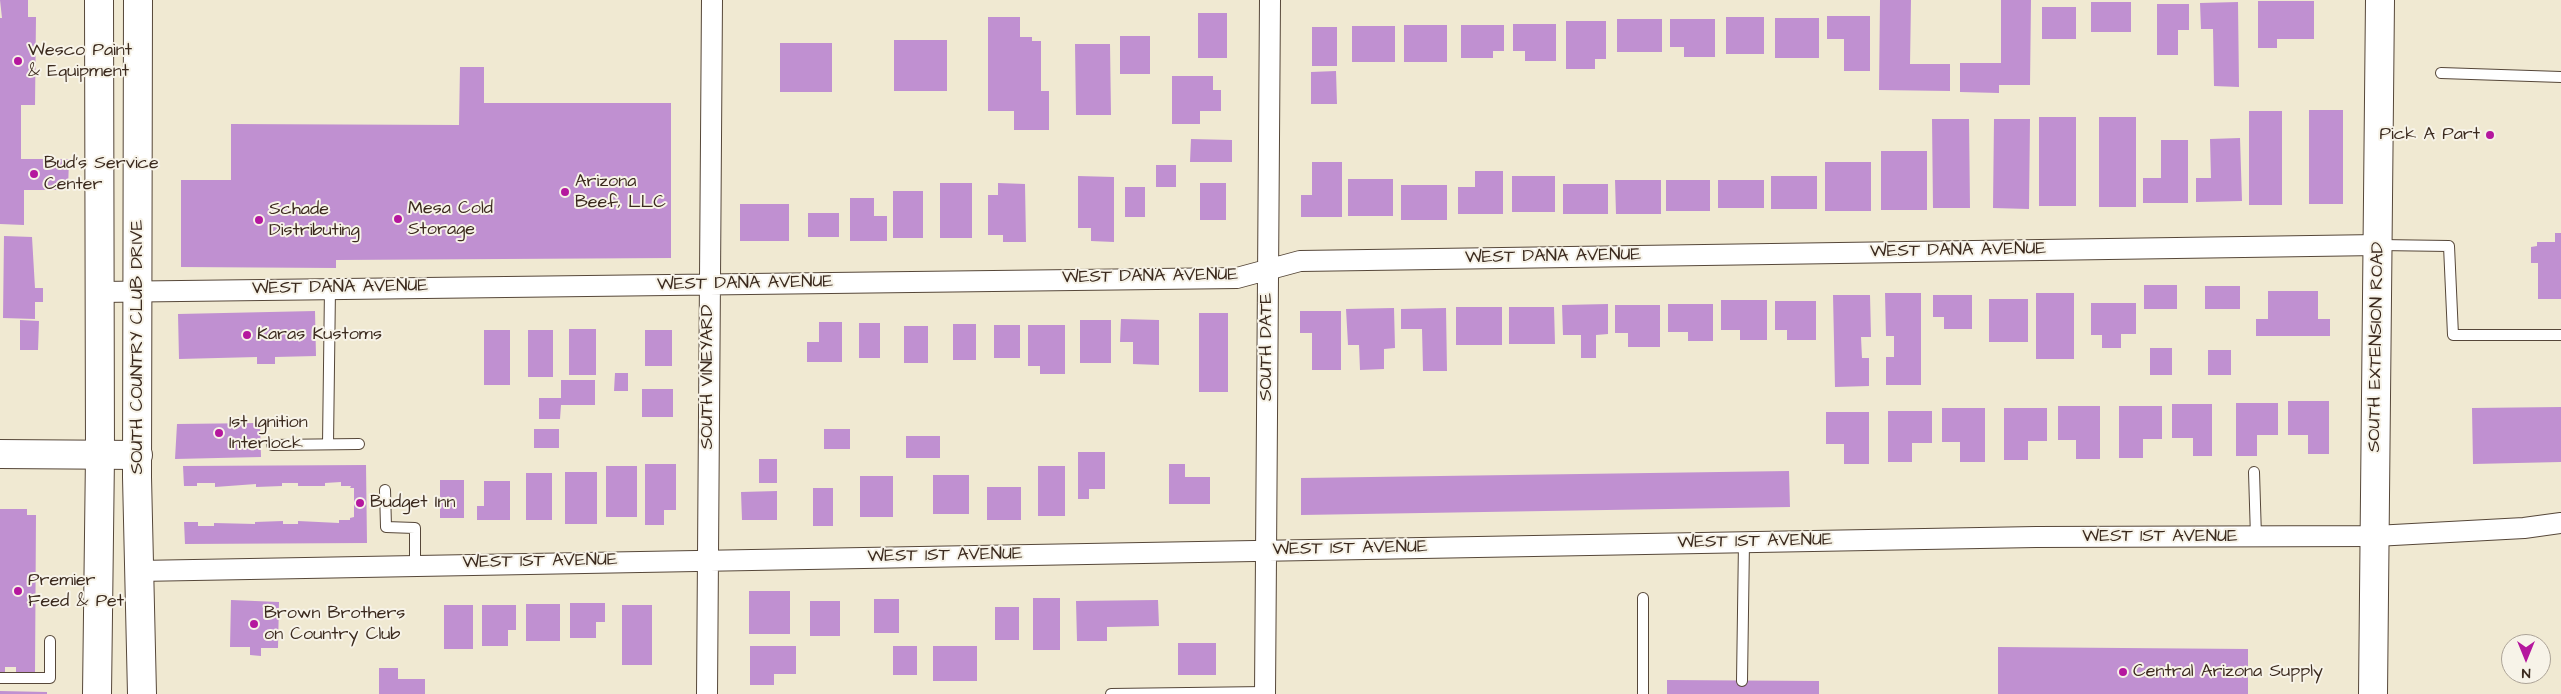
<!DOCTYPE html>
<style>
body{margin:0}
#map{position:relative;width:2561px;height:694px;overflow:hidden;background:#f0e9d2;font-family:"Architects Daughter",sans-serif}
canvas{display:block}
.north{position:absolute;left:2501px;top:634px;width:50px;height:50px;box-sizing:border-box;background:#f7f3e8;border:1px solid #aca397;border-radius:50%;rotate:180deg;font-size:14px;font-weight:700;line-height:20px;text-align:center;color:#3b2a1e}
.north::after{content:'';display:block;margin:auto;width:18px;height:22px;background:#b5179e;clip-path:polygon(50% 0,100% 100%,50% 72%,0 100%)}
</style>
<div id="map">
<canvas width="2561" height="694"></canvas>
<div class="north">N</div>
</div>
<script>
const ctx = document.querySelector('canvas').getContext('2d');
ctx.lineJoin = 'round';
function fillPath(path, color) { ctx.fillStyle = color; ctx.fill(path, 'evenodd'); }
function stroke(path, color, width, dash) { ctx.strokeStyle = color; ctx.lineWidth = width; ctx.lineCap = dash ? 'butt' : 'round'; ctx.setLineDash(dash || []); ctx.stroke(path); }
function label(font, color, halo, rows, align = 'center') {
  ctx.font = font + ' "Architects Daughter",sans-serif'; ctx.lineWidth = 4; ctx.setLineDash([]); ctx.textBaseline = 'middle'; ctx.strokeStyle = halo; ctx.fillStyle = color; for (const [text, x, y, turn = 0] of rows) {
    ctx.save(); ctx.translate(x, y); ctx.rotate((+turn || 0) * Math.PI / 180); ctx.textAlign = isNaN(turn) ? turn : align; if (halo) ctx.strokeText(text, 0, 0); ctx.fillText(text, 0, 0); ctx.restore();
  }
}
const building = new Path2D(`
 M0 0H28V17H36L35 105H21V159H69L68 190H24V225L0 224V18H2Z
 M1880 0H1911L1910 64H1950V91L1879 90Z
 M2001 0H2031L2030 85H1999V93L1960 92V63H2001Z
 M2258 1H2314V39H2277V48H2258Z
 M2091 2H2131V32H2091Z
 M2238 2 2239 87 2214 86 2213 29H2201L2200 3Z
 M2157 4H2189V30H2178V55H2157Z
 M2042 7H2076V39H2042Z
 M1198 13H1227V58H1198Z
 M1827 16H1870V71H1844V39H1827Z
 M988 17H1020V37H1032V41H1041V91H1049V130H1014V111H988Z
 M1726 17H1764V54H1726Z
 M1775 18H1819V58H1775Z
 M1617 19H1662V52H1617Z
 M1670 19H1715V57H1684V47H1670Z
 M1566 21H1606V59H1595V69H1566Z
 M1513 24H1556V61H1525V51H1513Z
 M1404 25H1447V62H1404Z
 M1461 25H1504V51H1493V58H1461Z
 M1352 26H1395V62H1352Z
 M1312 27H1337V66H1312Z
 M1120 36H1150V74H1120Z
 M894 40H947V91H894Z
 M780 43H832V92H780Z
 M1075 44H1110L1111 115H1076Z
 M460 67H484V103H671V258L336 260V268L181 267V180H231V124L459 125Z
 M1336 71 1337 104H1311V72Z
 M1172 76H1213V90H1221V111H1200V124H1172Z
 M2309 110H2343V204H2309Z
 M2249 111H2282V205H2249Z
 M2039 117H2076V206H2039Z
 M2099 117H2136V207H2099Z
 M1932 119H1969L1970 208H1933Z
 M1994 119H2030L2029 209 1993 208Z
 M2240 138 2242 201 2196 202V178H2211L2210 139Z
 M1191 139 1232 140V162H1190Z
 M2161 140H2188V203H2143V178H2161Z
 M1881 151H1927V210H1881Z
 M1312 162H1342V217H1301V195H1312Z
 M1825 162H1871V211H1825Z
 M1156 165H1176V187H1156Z
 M1475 171H1503V214H1458V187H1475Z
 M1078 176 1114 177V242L1091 241V228H1078Z
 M1512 176H1555V212H1512Z
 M1771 176H1817V209H1771Z
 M1348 179H1393V216H1348Z
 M1615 180H1661V214H1616Z
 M1666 180H1710V211H1666Z
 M1718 180H1764V208H1718Z
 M940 183H972V238H940Z
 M998 183 1025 184 1026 242H1003V235H988V195H998Z
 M1200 183H1226V220H1200Z
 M1563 184H1608V214H1563Z
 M1401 185H1447V220H1401Z
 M1125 187H1145V217H1125Z
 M893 191H923V238H893Z
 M850 198H874V216H887V241H850Z
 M740 204H789V241H740Z
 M808 213H839V237H808Z
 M2555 233H2561V299H2538V263H2531V247L2537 246V242H2555Z
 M4 236 32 237 35 288H43V302H35V319L3 318Z
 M2144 285H2177V309H2144Z
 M2205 286H2240V309H2205Z
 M2268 291H2318V319H2330V336H2256V319H2268Z
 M1885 293H1921V385H1886V357H1894V336H1886Z
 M2036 293H2074V359H2036Z
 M1833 295H1870L1871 337H1861L1862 358H1869V386L1835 387Z
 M1933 295H1972V329H1944V317H1933Z
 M1989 299H2028V342H1989Z
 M1721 300H1767V340H1740V330H1721Z
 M1775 301H1816V340H1787V330H1775Z
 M2091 303H2136V334H2121V348H2102V335H2091Z
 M1608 304V334L1596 335V358H1581V335H1563L1562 305Z
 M1668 304H1713V341H1688V332H1668Z
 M1615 305H1660V347H1628V333H1615Z
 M1456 307H1502V345H1456Z
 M1509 307H1554L1555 344H1509Z
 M1394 308 1395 348 1384 349V369L1360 370 1359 345H1348L1346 309Z
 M1446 308 1447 371H1423L1422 329H1401V309Z
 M315 311 316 356 275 357V364H257V357L179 359 178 314Z
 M1300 311H1341V370H1312V333H1300Z
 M1199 313H1228V392H1199Z
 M1121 319 1159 320V365L1133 364V342H1120Z
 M20 320 39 321 38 350H20Z
 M1080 320H1111V363H1080Z
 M819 322H842V362H807V342H819Z
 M859 323H880V358H859Z
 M953 324H976V360H953Z
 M994 325H1020V358H994Z
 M1028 325H1065V374H1040V366H1028Z
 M904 326H928V363H904Z
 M569 329H596V375H569Z
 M484 330H510V385H484Z
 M528 330H553V377H528Z
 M645 330H672V366H645Z
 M2150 348H2172V375H2150Z
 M2208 350H2231V375H2208Z
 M615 373H628V391H614Z
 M561 380H595V405H561L560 419H539V398H561Z
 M642 389H673V417H642Z
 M2288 401H2329V454H2308V435H2288Z
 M2236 403H2278V435H2257V456H2236Z
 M2172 404H2212V456H2193V438H2172Z
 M2058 406H2100V459H2076V440H2058Z
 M2119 406H2162V439H2143V458H2119Z
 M2561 407V462L2473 464 2472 408Z
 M1942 408H1985V462H1960V442H1942Z
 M2004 408H2047V441H2028V460H2004Z
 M1888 411H1932V443H1912V462H1888Z
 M1826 412H1869V464H1844V444H1826Z
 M260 423 261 457 175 459 177 424Z
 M534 429H559V448H534Z
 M824 429H850V449H824Z
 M906 436H940V458H906Z
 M1078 452H1105V489H1089V499H1078Z
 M759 459H777V483H759Z
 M645 464H676V510H664V525H645Z
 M1169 464H1185V477H1210V504H1169Z
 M366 465 367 543 185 544 184 522H198V526H214V523L255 524V522L283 521V524H298V521L339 523V520H350V518L354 517V488H350L351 486H341V482L325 483V486H298V483H282V486L256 487V484L215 487V483H197V486H184L183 466Z
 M606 466H637V517H606Z
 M1038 466H1065V516H1038Z
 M1789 471 1790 507 1301 515V478Z
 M565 472H597V524H565Z
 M526 473H552V520H526Z
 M933 475H969V514H933Z
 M860 476H893V517H860Z
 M440 480H464V518H440Z
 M484 481H510V520H477V506H484Z
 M987 487H1021V520H987Z
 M813 488H833V526H813Z
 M777 491V520H742L741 492Z
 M0 509H27V515H36L35 672H16V667H5V673H0Z
 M749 591H790V634H749Z
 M1033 598H1060V650H1033Z
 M874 599H899V633H874Z
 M231 600 279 602 278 648H261V656L250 655V647H230Z
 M1158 600 1159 626 1107 627V641H1077L1076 601Z
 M810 601H840V636H810Z
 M570 603H605V622H596V638H570Z
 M526 604H560V641H526Z
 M444 605H473V649H444Z
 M482 605H516V630H508V646H482Z
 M622 605H652V665H622Z
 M995 607H1019V640H995Z
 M1178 643H1216V675H1178Z
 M750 646H796V674H774V685H750Z
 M893 646H917V675H893Z
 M933 646H977V681H933Z
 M1998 647 2248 649V694H1998Z
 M379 668H398V679H425V694H379Z
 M1667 680 1819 681V694H1667Z
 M0 691 47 692V694H0Z`);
const lane = new Path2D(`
 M2441 73 2561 77
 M2380 245 2449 246 2453 335H2561
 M328 444 330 288
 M272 445 359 444
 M2254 472 2256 537
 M385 490 386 527 415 528V565
 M1643 598V694
 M0 678H50V641
 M1742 681 1744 542
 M1111 694 1265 692`);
const street = new Path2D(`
 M100 292 1237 278 1300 261 2378 245
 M138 571 2036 537 2375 536 2524 528 2561 523
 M707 694 712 0
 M1265 694 1270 0`);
const secondary = new Path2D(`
 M0 454 138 455
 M2373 694 2380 0`);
const primary = new Path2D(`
 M138 0 137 477 142 694
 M97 694 100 455 99 0`);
const markers = [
 [18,61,5,"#b5179e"],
 [2490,135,5,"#b5179e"],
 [34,174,5,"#b5179e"],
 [565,192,5,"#b5179e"],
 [398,219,5,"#b5179e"],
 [259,220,5,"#b5179e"],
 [247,335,5,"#b5179e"],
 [219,433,5,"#b5179e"],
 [360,503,5,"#b5179e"],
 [18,591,5,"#b5179e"],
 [254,624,5,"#b5179e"],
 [2123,672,5,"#b5179e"]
];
const poiNames = [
 ["Wesco Paint",28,51],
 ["& Equipment",28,72],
 ["Pick A Part",2480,135,"right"],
 ["Bud's Service",44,164],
 ["Center",44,185],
 ["Arizona",575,182],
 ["Beef, LLC",575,203],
 ["Mesa Cold",408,209],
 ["Storage",408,230],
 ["Schade",269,210],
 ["Distributing",269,231],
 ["Karas Kustoms",257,335],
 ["1st Ignition",229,423],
 ["Interlock",229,444],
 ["Budget Inn",370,503],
 ["Premier",28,581],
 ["Feed & Pet",28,602],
 ["Brown Brothers",264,614],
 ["on Country Club",264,635],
 ["Central Arizona Supply",2133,672]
];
const streetNames = [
 ["WEST DANA AVENUE",1958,251,-1],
 ["WEST DANA AVENUE",1553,257,-1],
 ["WEST DANA AVENUE",1150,277,-1],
 ["WEST DANA AVENUE",745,284,-1],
 ["WEST DANA AVENUE",340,288,-1],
 ["SOUTH COUNTRY CLUB DRIVE",138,347,-90],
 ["SOUTH DATE",1267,347,-90],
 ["SOUTH EXTENSION ROAD",2377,347,-89],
 ["SOUTH VINEYARD",708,377,-90],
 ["WEST 1ST AVENUE",2160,537],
 ["WEST 1ST AVENUE",1755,542,-1],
 ["WEST 1ST AVENUE",1350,549,-1],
 ["WEST 1ST AVENUE",945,556,-1],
 ["WEST 1ST AVENUE",540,562,-1]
];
fillPath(building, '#c090d1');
stroke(lane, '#564739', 12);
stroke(street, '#564739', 22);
stroke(secondary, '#564739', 30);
stroke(primary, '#564739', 30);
stroke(lane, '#fff', 10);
stroke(street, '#fff', 20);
stroke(secondary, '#fff', 28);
stroke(primary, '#fff', 28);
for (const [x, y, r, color] of markers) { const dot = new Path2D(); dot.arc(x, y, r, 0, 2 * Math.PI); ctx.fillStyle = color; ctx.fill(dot); stroke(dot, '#f7f3e8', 2); }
label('18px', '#3b2a1e', '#f7f3e8', poiNames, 'left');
label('18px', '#3b2a1e', '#f7f3e8', streetNames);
</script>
